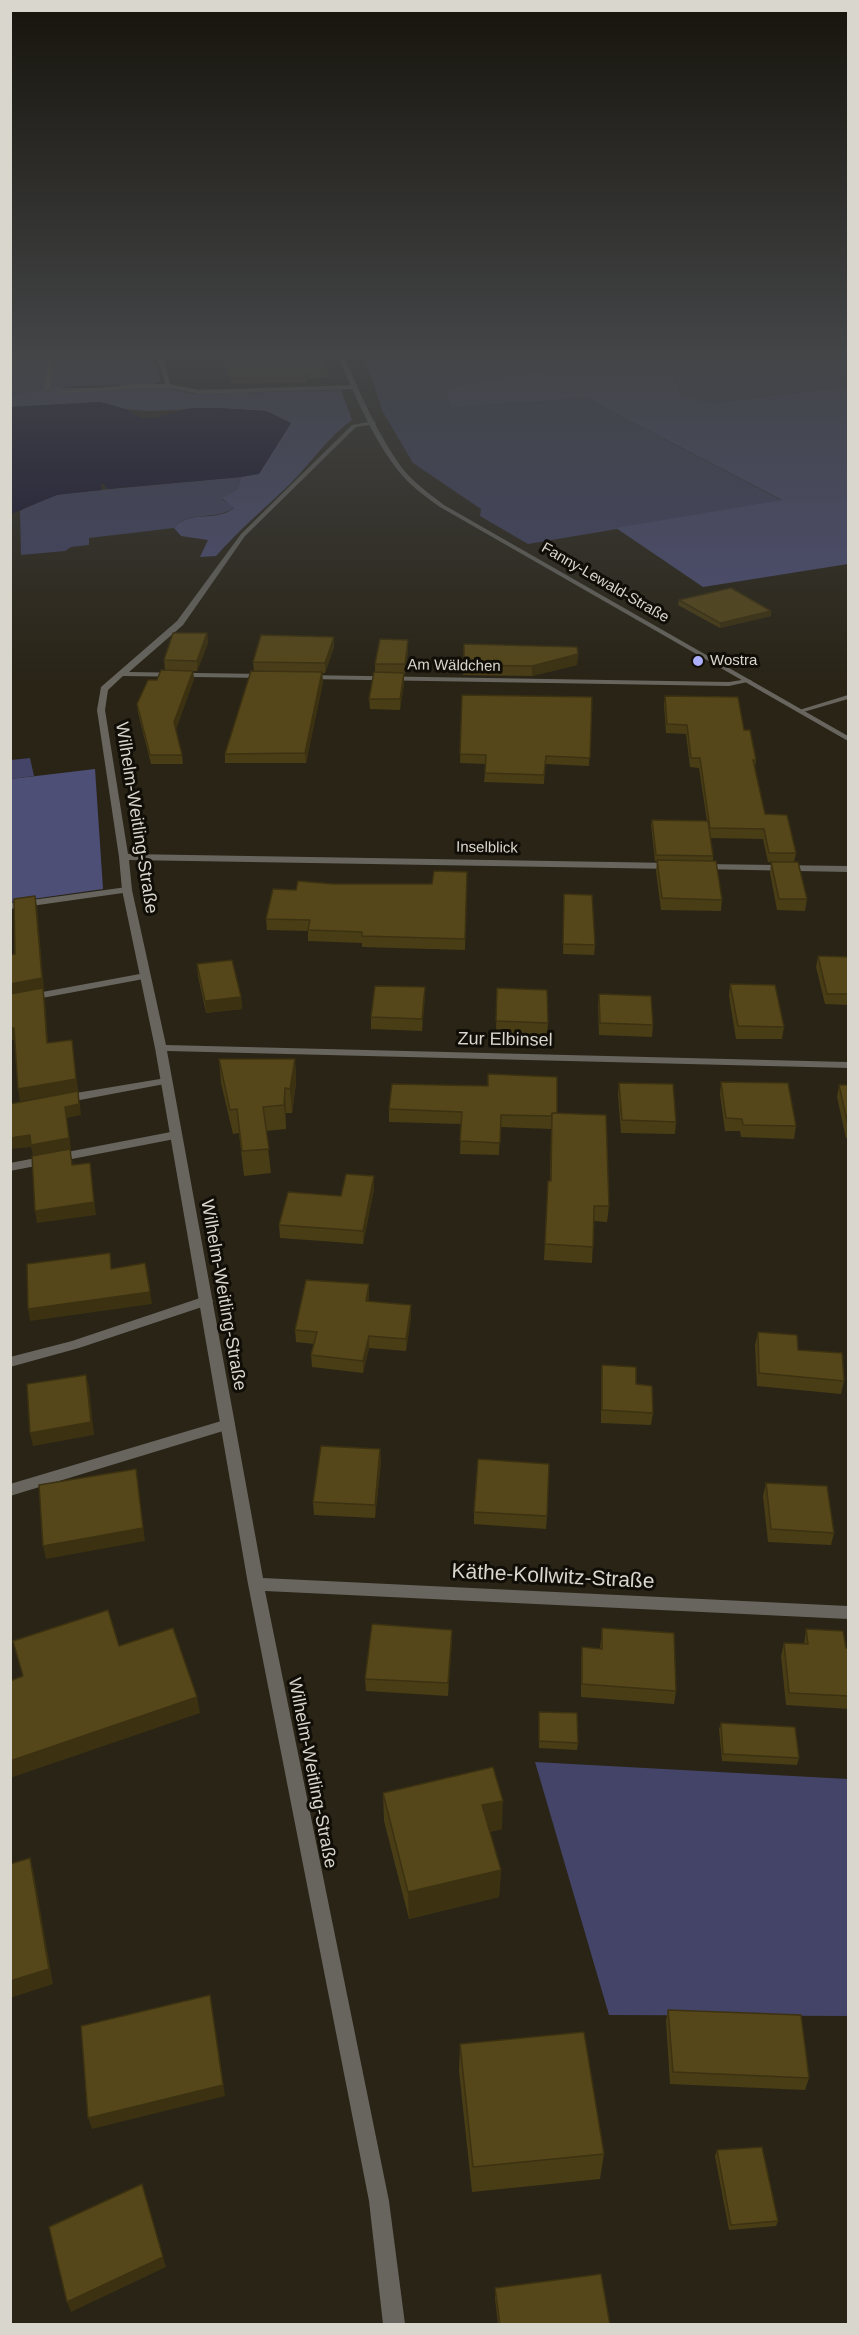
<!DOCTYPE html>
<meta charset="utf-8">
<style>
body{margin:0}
#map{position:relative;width:859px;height:2335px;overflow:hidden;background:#292416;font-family:Helvetica,sans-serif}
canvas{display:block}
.frame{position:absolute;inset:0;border:12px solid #d9d6cd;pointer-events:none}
</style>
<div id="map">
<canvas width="859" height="2335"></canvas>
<div class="frame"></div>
</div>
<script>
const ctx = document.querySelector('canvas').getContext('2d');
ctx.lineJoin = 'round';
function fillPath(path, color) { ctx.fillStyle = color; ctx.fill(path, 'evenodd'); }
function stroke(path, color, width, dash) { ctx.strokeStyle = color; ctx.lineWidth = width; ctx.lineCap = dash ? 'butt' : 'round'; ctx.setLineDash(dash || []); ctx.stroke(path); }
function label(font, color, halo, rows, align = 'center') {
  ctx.font = font + ' Helvetica,sans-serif'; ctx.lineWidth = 6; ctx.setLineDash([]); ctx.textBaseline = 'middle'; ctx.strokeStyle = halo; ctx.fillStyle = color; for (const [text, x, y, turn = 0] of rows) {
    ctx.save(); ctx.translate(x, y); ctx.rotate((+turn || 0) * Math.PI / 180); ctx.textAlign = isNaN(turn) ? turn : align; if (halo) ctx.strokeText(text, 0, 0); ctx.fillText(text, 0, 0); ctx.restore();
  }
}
const green = new Path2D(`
 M11 357H153L161 381 150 385 76 386 11 395Z
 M364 357H403L412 368 514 357H540L557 367 444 389 451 408 586 398 783 501 528 544 480 516 481 509 413 463 383 412Z
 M657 357H848V386L714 403 682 398 668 359Z
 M241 477 238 489 222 499 235 507C215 522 190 509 174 528L89 538V545L71 547 65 551 21 555 20 511 47 497 67 493Z
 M30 758 34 776 11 779V760Z
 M535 1762 848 1779V2016L609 2015Z`);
const forest = new Path2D(`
 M403 357H514L412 368Z
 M540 357 667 359 682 397 714 403 848 386V564L703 587 616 528 782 500 586 398 451 408 444 389 556 367Z
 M55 388H166L194 394 341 390 352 420C328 437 311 463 290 484 265 508 239 530 216 556L200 557 208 540 181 536 174 528C190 509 215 523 234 508L222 498 238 489 241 477 259 473 291 423 266 411 217 408 148 411 125 409 100 402 11 407V395Z
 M95 769 103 889 11 902V779Z`);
const water = new Path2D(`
 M100 402 125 409 141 418H154L191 408H217L266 411 291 423 259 474 241 477 107 489 104 484H100L102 490 57 495 11 514V407Z`);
const service = new Path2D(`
 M48 357H54L50 388 47 390 44 388Z
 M157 357H163L171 387 166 386Z
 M127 887 130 888V892L10 909V903Z
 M145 973 149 974 150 976 149 978 10 1004V998Z
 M166 1078 170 1079 172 1081 170 1083 64 1103 58 1099 64 1095Z
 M176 1131 180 1132 182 1135 180 1138 10 1171V1163Z
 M206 1296 211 1298 213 1301 211 1304 79 1348 10 1367V1357L72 1341Z
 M228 1419 233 1420 235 1424 233 1428 10 1496V1484Z`);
const minor = new Path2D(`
 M141 384H169L199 390 354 385 357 387 354 389 199 394 169 388H141L62 393 59 391Z
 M374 421 376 424 356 427 245 536 183 625 129 672 264 674 268 676 267 678 123 676 108 690 105 710 128 854 673 863 678 866 673 869 129 860 132 890 166 1045 848 1062V1068L167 1051 263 1578 848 1606V1619L265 1591 389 2201 405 2324H383L369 2201 248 1584 155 1048 122 890 119 857 97 710 101 687 177 621 241 534 352 425Z
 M305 675 729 682 748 679 752 681 729 686 308 679H305Z
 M848 695V699L800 713 796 711Z
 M703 864 848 866V872L700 869V865Z`);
const tertiary = new Path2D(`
 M338 357H344C361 395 378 435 402 468 414 483 430 494 444 505L848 736V741L440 507C426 497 412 487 401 474 374 442 355 395 338 357Z`);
const wall = new Path2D(`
 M220 357H323L329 372V378L306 379V383L232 384Z
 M679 600 771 611V616L720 628 678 605Z
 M207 633 208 643 197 671H193L194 679 176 729 182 755 183 764H151L138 713 137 704 165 670 164 660Z
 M334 637V647L325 673H322L323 682 306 763H225V754L254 671 253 662Z
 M408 640V650L405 674H404V683L400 710 370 709 369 699 375 672V664Z
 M464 644 578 654 577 665 532 676 463 675Z
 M462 695 592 697 589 766 545 764 544 784 484 782 486 764 460 763Z
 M665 696 744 730 756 760 755 767 765 814 796 853 794 862 807 899 805 911 777 910 770 873 771 862H768L763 839 710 838 713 856V861L722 900 721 911 661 910 656 871 657 861H655L651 825 652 820 707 821 699 768 690 767 686 734 666 733 664 705Z
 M467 872 465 950 362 947V943L308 941V931L267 930 266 919 296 890 333 884H432Z
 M564 894 595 945 594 955 563 954Z
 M818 956 849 957V1005L825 1004 816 967Z
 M197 964 241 997 242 1009 206 1013 198 976Z
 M730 984 784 1027 782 1039H736L729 996Z
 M425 987 422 1031 371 1029V1017Z
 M497 988 548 1023 547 1035 496 1033Z
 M599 994 653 1025 652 1037 599 1035 598 1006Z
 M219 1059H295L296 1083 292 1113H286V1129L266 1131 271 1173 244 1176 239 1133 233 1134 221 1083Z
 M721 1082 796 1126 794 1139 741 1137 740 1131H725L720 1094Z
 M619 1083 676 1122 675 1134 621 1133 618 1095Z
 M839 1085H849V1138H846L837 1097Z
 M389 1109 557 1113 609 1206 607 1222 594 1221 592 1263 544 1260 548 1181H550L551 1129 500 1127 499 1155 460 1154 461 1124 389 1122Z
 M374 1189 363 1244 280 1238 279 1225 341 1196Z
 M369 1284V1296L368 1302 411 1305V1317L406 1351 369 1348 363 1373 312 1367 311 1355 314 1344 296 1342 295 1330Z
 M758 1332 798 1350 844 1381 841 1394 757 1386 755 1345Z
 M602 1365 636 1384 653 1413 651 1425 601 1423V1378Z
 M380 1449 381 1462 375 1518 314 1515 313 1502Z
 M766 1483 834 1533 831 1545 768 1542 763 1496Z
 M474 1512 547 1516 546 1529 474 1524Z
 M602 1628 676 1691 674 1704 581 1697V1660L582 1647 600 1649Z
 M806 1629 846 1648H849V1709L786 1705 781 1656 784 1643 804 1644Z
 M452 1630 448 1696 366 1691 365 1679Z
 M539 1712 578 1743 577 1750 539 1748Z
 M721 1723 799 1758 797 1765 722 1761 719 1729Z
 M383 1793 502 1829 490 1832 501 1870 499 1897 409 1919 384 1821Z
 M668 2010 809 2078 805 2090 670 2084 666 2021Z
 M460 2044 604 2154 600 2179 472 2192 459 2071Z
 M717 2150 778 2221 776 2226 729 2230 715 2156Z
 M495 2288 610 2325H498L495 2298Z`);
const shadedWall = new Path2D(`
 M771 611V616L720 628V623Z
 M207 633 208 643 197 671V661Z
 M334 637V647L325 673V663Z
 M408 640V650L405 674V664Z
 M578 654 577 665 532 676V666Z
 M193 671 194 679 175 731 174 722Z
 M322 672 323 682 306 763 305 753Z
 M404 673V683L400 710V699Z
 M35 896 37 907 44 989 43 990 45 1000 49 1055 47 1043 10 996V984Z
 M425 987V999L422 1031V1019Z
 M241 997 242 1009 206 1013 205 1001Z
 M10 1028H14L16 1040H10Z
 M72 1040 81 1115 67 1118 71 1149H70L74 1178 33 1156 31 1147 10 1149V1138L78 1091 20 1101 18 1089Z
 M295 1059 296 1083 292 1113 290 1089Z
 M285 1088 286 1113V1129L284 1105Z
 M90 1163 96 1215 37 1223 35 1211Z
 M374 1176V1189L363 1244V1231Z
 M369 1284V1296L366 1313V1301Z
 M150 1292 152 1304 30 1321 28 1309Z
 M411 1305V1317L406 1351V1339Z
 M369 1336V1348L363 1373V1361Z
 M86 1375 89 1387 94 1435 33 1446 30 1433Z
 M380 1449 381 1462 375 1518V1505Z
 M136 1469 145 1541 46 1559 43 1546Z
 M452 1630V1642L448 1696V1683Z
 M197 1697 200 1713 10 1778V1761Z
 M503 1801 502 1829 481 1834 482 1805Z
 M30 1858 34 1874 53 1984 10 1998V1981Z
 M501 1870 499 1897 409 1919 408 1892Z
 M212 2006 225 2096 92 2129 88 2118Z
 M163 2257 166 2267 71 2312 67 2302Z`);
const building = new Path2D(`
 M222 357H323L329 372 305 373 306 377 231 378Z
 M731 588 771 611 720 623 679 600Z
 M173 633H207L197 661 164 660Z
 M261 635 334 637 325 663 253 662Z
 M380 639 408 640 405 664H375Z
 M464 644 577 647 578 654 532 666 464 665Z
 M161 670 193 671 174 722 182 755H150L137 704 148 680H157Z
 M251 671 322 672 305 753 225 754Z
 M374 672 404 673 400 699H369Z
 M462 695 592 697 590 758 546 756 544 775 485 773 486 755 460 754Z
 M665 696 738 697 744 730H750L756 760H753L765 814 787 815 796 853H769L764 829 710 828 700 758H691L687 725 667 724Z
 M652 820 708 821 713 856 656 855Z
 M657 860 716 861 722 900 662 898Z
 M771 862H798L807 899H779Z
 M434 871 467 872 465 939 362 936V932L308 930 310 920 266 919 273 889 296 890 298 881 333 884H432Z
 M564 894 592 895 595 945 563 944Z
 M35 896 42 978 10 984V955L15 954 14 899Z
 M818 956 849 957V994H827Z
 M232 960 241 997 205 1001 197 964Z
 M730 984 775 985 784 1027 738 1026Z
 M375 986 425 987 422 1019 371 1017Z
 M43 988 47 1043 72 1040 76 1079 18 1089 14 1028H10V994Z
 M497 988 547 990 548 1023 496 1021Z
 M599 994 651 996 653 1025 600 1023Z
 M219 1059H295L290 1089 285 1088 284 1105 263 1107 269 1149 242 1151 237 1109 230 1110Z
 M488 1074 557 1077V1113H552L551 1116 501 1115 500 1143 460 1141 462 1112 389 1109 392 1084 488 1086Z
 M721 1082 788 1083 796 1126 743 1125 742 1119 726 1118Z
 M619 1083 673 1084 676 1122 622 1120Z
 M839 1085H849V1125H848Z
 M78 1091 79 1104 65 1107 69 1138 31 1145 30 1135 10 1138V1104Z
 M552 1113 606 1115 609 1206H594L593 1247 545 1244 548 1181H551Z
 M70 1149 72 1165 90 1163 94 1202 35 1211 32 1156Z
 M346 1174 374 1176 363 1231 279 1225 288 1192 341 1196Z
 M110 1253 111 1269 145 1263 150 1292 28 1309 27 1264Z
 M306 1280 369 1284 366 1301 411 1305 406 1339 369 1336 363 1361 311 1355 317 1332 295 1330Z
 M758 1332 797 1335 798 1350 842 1353 844 1381 759 1373Z
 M602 1365 636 1367V1384L652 1386 653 1413 602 1410Z
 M86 1375 91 1422 30 1433 27 1384Z
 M321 1446 380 1449 375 1505 313 1502Z
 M478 1459 549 1464 547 1516 474 1512Z
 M136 1469 143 1528 43 1546 39 1485Z
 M766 1483 827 1486 834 1533 771 1529Z
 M108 1610 119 1646 173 1628 197 1697 10 1761V1681L23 1676 13 1641Z
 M372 1624 452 1630 448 1683 365 1679Z
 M602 1628 674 1633 676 1691 582 1684V1647L602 1649Z
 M806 1629 843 1631 846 1648H849V1696L789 1693 784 1643 808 1644Z
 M539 1712 577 1713 578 1743 539 1741Z
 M721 1723 795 1727 799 1758 723 1754Z
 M493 1767 503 1801 482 1805 501 1870 408 1892 383 1793Z
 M30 1858 49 1969 10 1981V1864Z
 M210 1995 223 2085 88 2118 81 2026Z
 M668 2010 801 2015 809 2078 673 2072Z
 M584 2032 604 2154 473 2167 460 2044Z
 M762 2147 778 2221 731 2225 717 2150Z
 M142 2184 163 2257 67 2302 49 2227Z
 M601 2274 610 2325H500L495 2288Z`);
const markers = [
 [698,661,6,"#acaffb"]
];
const farStreetnames = [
 ["Fanny-Lewald-Straße",605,583,30],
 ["Am Wäldchen",454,666,1],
 ["Inselblick",487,848,1]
];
const farPoinames = [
 ["Wostra",710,661]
];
const streetNames = [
 ["Wilhelm-Weitling-Straße",136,818,81],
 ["Zur Elbinsel",505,1040,1],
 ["Wilhelm-Weitling-Straße",223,1295,80],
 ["Wilhelm-Weitling-Straße",312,1773,79]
];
const nearStreetnames = [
 ["Käthe-Kollwitz-Straße",553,1577,3]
];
fillPath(green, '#434467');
fillPath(forest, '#4e4f77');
fillPath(water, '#131032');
fillPath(service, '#67655e');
fillPath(minor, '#67655e');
fillPath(tertiary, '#67655e');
fillPath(wall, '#493d16');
fillPath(shadedWall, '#3c3212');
fillPath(building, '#55471a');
stroke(building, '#3c3212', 1.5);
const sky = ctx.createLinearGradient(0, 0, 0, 684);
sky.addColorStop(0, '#17140c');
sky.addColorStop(0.52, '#434547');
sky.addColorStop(1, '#43454700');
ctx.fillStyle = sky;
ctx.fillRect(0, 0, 859, 684);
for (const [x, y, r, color] of markers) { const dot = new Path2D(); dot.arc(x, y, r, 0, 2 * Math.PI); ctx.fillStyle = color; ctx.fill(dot); stroke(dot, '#100e07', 2); }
label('15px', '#d9d6cd', '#100e07', farStreetnames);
label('15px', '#d9d6cd', '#100e07', farPoinames, 'left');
label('18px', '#d9d6cd', '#100e07', streetNames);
label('21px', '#d9d6cd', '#100e07', nearStreetnames);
</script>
